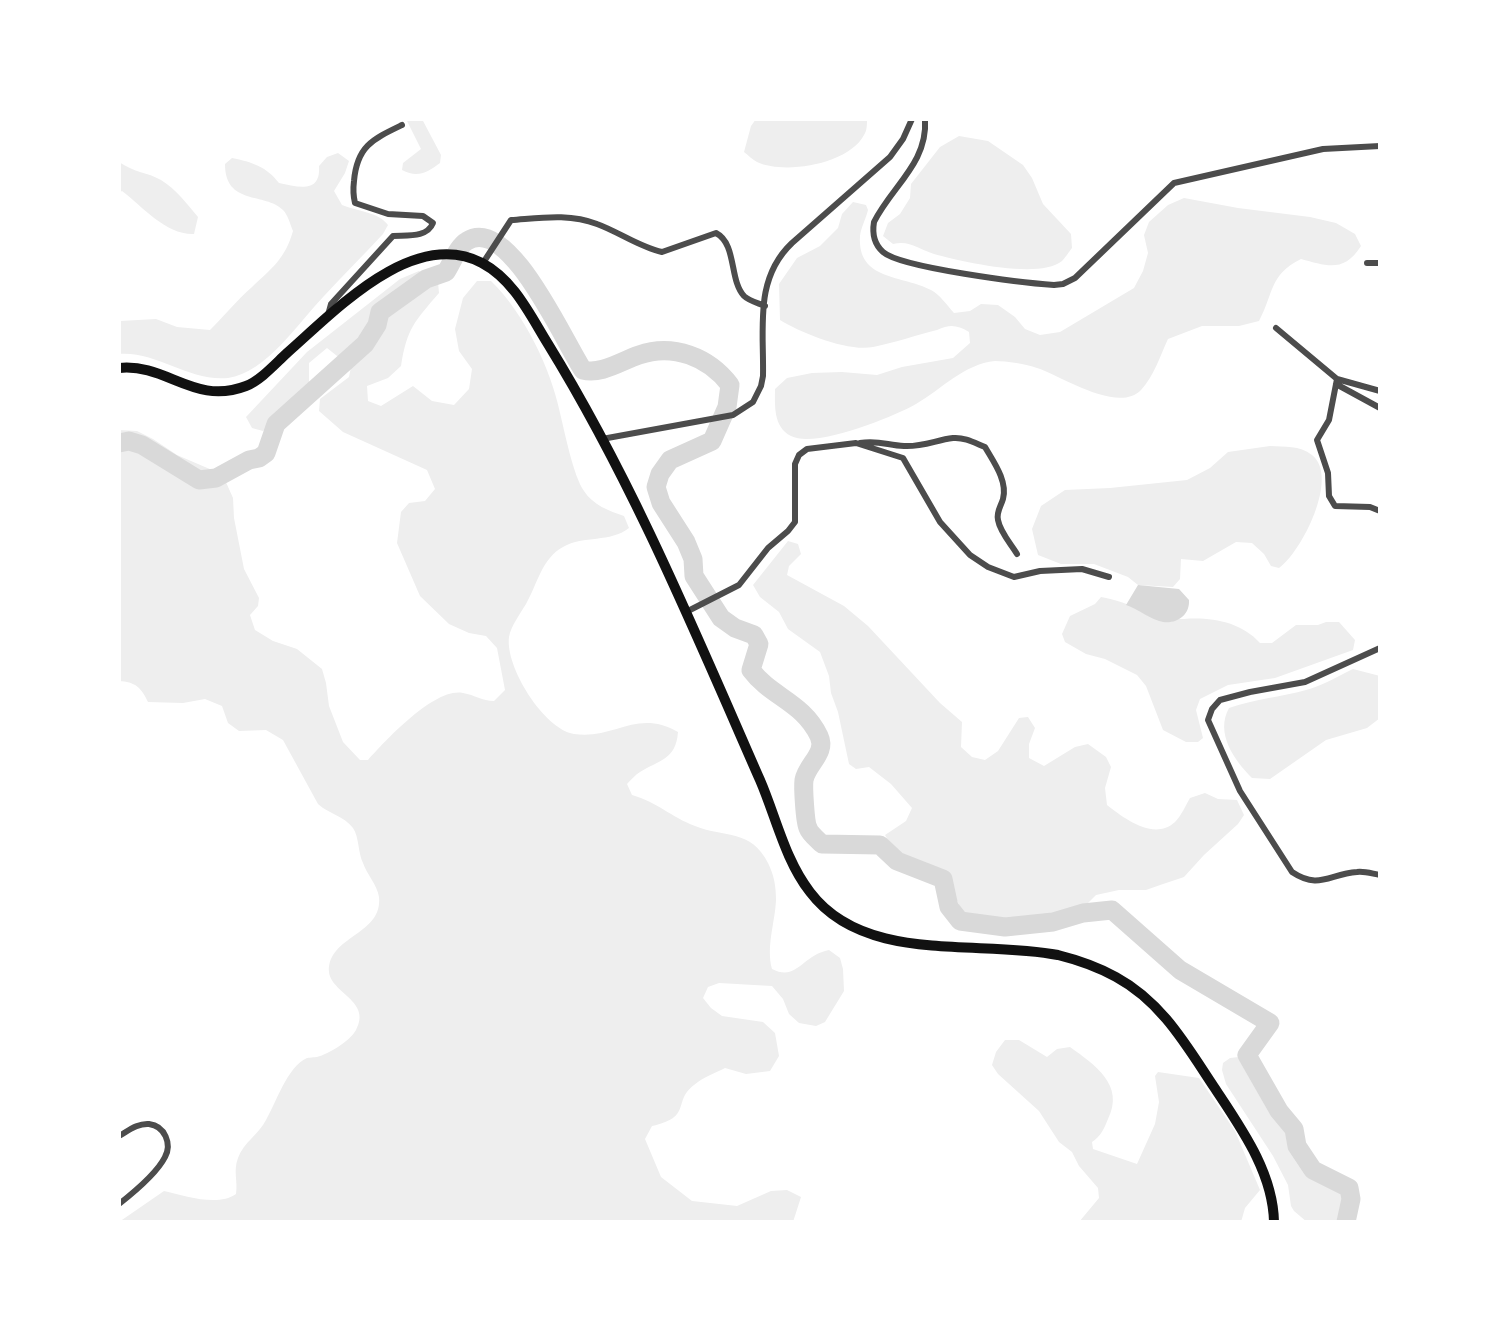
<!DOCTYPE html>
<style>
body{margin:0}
#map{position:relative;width:1499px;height:1341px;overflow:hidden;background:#fff;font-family:"Fira Sans Condensed",sans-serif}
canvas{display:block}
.frame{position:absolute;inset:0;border:121px solid #fff;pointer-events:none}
</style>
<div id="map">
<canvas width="1499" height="1341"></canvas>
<div class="frame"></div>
</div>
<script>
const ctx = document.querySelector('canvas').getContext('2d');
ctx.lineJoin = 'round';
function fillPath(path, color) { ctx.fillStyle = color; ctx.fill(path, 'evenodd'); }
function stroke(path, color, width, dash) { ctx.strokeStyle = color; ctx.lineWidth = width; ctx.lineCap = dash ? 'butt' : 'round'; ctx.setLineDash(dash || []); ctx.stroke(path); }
const green = new Path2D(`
 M406 119H422L441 155 440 163C427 173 417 178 402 170L403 163 421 149Z
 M756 119H867C867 124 867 131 864 135 849 164 785 175 757 162 753 160 748 155 744 152L751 126Z
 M959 136 988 141 1023 165 1032 178 1043 204 1071 234 1072 248C1069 252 1065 258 1062 261 1039 280 960 261 934 254 918 249 910 240 893 244L883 236 888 223 900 214 910 198 911 184 940 147Z
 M338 153 349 161 345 173 334 191 342 205C356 211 379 212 388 225L383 234C364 255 343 275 324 296 299 322 266 373 228 378 189 382 157 351 119 354V318L120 321 156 319 177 327 210 330C224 316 237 300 252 287 272 268 285 259 293 231 290 224 288 215 283 210 265 192 225 206 225 164L232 158C252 162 267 167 279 183 298 187 321 194 319 166L327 157Z
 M119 162C135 173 147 172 161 180 176 189 187 204 198 217L194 234C166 235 143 207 122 191L119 193Z
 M1184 198 1238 208 1310 217 1336 223 1355 234 1361 246C1344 273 1327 266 1301 259 1269 275 1274 293 1259 321L1239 326H1202L1168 339C1160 356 1154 376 1141 390 1118 414 1062 376 1037 368 1026 364 1007 361 995 361 964 364 942 389 916 404 893 417 815 449 791 436 773 427 775 405 775 389L787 378 812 373 842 372 877 375 902 367 953 358 970 343 969 332C957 325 950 324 937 330 916 335 894 343 873 347 848 352 801 333 780 320L779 284 797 258 820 246 838 228 842 214 853 202 866 205 868 210C866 219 861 227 860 236 857 281 903 275 931 290 940 295 947 305 954 313L970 311 981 304 998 305 1015 317 1025 329 1040 335 1060 332 1134 288 1143 271 1148 253 1144 235 1149 222 1168 205Z
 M419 271 438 282 439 293C415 321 407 328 401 366L388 378 367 386 368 401 381 406 413 386 432 401 454 405 469 389 472 369 459 351 455 329 463 298 477 281H491C524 313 551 369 560 413 565 433 573 475 584 491 593 505 609 511 624 516L629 528C610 543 584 535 563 547 542 558 537 585 526 604 520 614 511 626 509 637 505 667 544 729 574 734 614 740 637 708 678 732 676 760 659 760 640 772 635 775 631 780 627 784L632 795C657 802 671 817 695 826 725 838 751 829 768 863 774 875 776 886 776 900 775 923 766 946 772 969 797 982 802 955 829 950L840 958 843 969 844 991 825 1022 816 1026 799 1023 789 1014 783 999 772 986 719 983 708 987 703 998 711 1008 722 1016 763 1022 775 1033 779 1056 770 1071 746 1074 725 1068C715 1073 702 1078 694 1085 672 1102 693 1117 652 1126L645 1139 661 1177 692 1201 737 1206 771 1191 787 1190 801 1197 793 1222H119L164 1191C185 1196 218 1207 236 1194 238 1181 233 1171 238 1158 243 1143 259 1134 266 1120 276 1103 287 1067 307 1058 307 1058 316 1057 317 1057 329 1054 350 1041 356 1030 372 1001 331 993 329 972 327 936 383 935 379 897 377 884 367 875 363 863 358 853 359 836 353 828 344 816 329 814 318 804L283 740 266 730 239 731 228 723 222 706 205 699 183 703 148 702C141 687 135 682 119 681V430L137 431 153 439 177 455 212 470 225 480 233 498 234 518 244 569 259 598 258 606 250 615 255 630 273 641 297 649 322 669 326 683 329 706 343 742 360 760H368C386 740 435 687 463 693 475 695 482 701 494 701L505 690 497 648 486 636 469 633 449 624 420 596 397 543 401 512 409 503 425 501 435 489 427 470 343 432 319 411 320 399 349 377 351 367 327 348 309 363V384L269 426 263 431 252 428 246 417 307 352 400 279Z
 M1270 446C1285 447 1299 445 1312 455 1340 477 1301 553 1279 568L1271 566 1264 554 1252 543 1236 542 1203 561 1181 559 1180 579 1173 587 1138 585 1128 577 1094 564H1061L1038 555 1032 529 1041 506 1065 490 1110 488 1187 480 1210 468 1228 452Z
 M788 541 798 544 801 554 789 566 787 575 844 606 868 626 940 703 962 722 961 747 972 757 985 760 998 751 1019 718 1028 717 1035 728 1029 744V758L1044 766 1075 747 1088 744 1106 757 1111 767 1105 788 1107 805C1125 819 1154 841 1175 822 1181 816 1186 805 1190 798L1205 793 1218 799 1237 800 1244 815 1238 824 1204 855 1184 877 1163 884 1146 890H1119L1096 895 1086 905 1053 915 1007 922 988 921 962 912 945 873C922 864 897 858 885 835L906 821 912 808 891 784 869 767 856 769 849 764 838 712 831 693 829 676 820 652 788 629 779 612 760 597 753 585Z
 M1101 597C1114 599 1131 605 1143 611 1149 615 1144 615 1152 617 1164 620 1173 619 1184 619 1212 617 1241 622 1260 643H1272L1296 625H1318L1326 622H1339L1355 640 1353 650 1275 678 1228 685 1200 699 1196 710 1203 738 1198 742H1186L1163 730 1146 686 1137 675 1105 659 1086 654 1065 642 1062 634 1070 616 1095 604Z
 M1353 669 1380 676V718L1367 728 1326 740 1270 779 1252 778C1234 760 1215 733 1229 708 1254 699 1281 697 1306 690 1322 686 1338 676 1353 669Z
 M1005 1040H1019L1047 1057 1057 1049 1070 1047C1095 1065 1125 1085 1108 1119 1104 1129 1101 1136 1092 1142L1093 1149 1137 1164 1155 1124 1159 1102 1155 1076 1158 1072 1199 1078 1235 1131 1260 1190 1245 1208 1241 1222H1079L1099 1198 1098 1188 1079 1166 1072 1152 1059 1142 1039 1111 998 1074 992 1065 996 1052Z
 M1239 1057 1247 1062 1277 1112 1291 1130 1296 1146 1312 1172 1347 1189 1349 1199 1344 1222H1307L1294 1211 1291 1206 1288 1185 1273 1156 1226 1084 1222 1070 1223 1063 1230 1058Z`);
const water = new Path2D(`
 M1138 585 1179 589 1189 600C1190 615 1177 624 1163 622 1151 620 1138 609 1126 605Z`);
const river = new Path2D(`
 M119 443 129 441 142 445 199 480 216 478 249 460 259 458 266 453 276 424 365 344 377 325 380 312 426 279 446 272C452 263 458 246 467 241 509 214 565 344 583 370 601 375 621 361 639 355 673 343 709 357 730 385L727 407 712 441 670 460 660 474 656 487 661 503 686 542 693 559 694 576 721 618 735 628 754 635 759 644 751 670C771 697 803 702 819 736 827 753 807 764 804 780 803 787 805 822 808 828 810 834 818 840 822 844L880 845 897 861 943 879 949 907 960 921 1005 927 1053 922 1083 913 1112 910 1180 970 1270 1023 1247 1055 1279 1111 1294 1129 1297 1146 1313 1170 1349 1188 1351 1199 1346 1222`);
const minor = new Path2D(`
 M925 119C928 163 892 186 874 222 872 234 874 244 883 252 901 268 1025 283 1054 285L1063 284 1075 278 1174 183 1323 149 1380 146
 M483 263 511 220C540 218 569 213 597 224 619 232 639 247 662 252L716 233C737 244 729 280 744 296 749 301 758 303 765 306
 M1367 263H1380
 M328 315 331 304 393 236C407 235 427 238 433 223L423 216 388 214 355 203C353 195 353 189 354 181 357 146 373 139 402 125
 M1276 328 1337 379 1380 391
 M1337 379 1329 420 1317 440 1328 473 1329 496 1335 506 1370 507 1380 511
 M1336 384 1380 408
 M602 439 733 415 753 402 761 386 763 376C764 328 754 279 792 243L890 157 903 139 912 119
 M860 443C878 440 887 445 904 446 923 447 936 440 953 438 965 437 975 443 985 447 993 461 1008 481 1003 499 1001 506 996 512 998 520 1000 532 1011 544 1017 554
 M686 612 739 585 768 548 788 531 795 522V464L799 455 807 449 856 443 903 458 940 522 970 555 988 567 1014 577 1040 571 1082 569 1109 577
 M1380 648 1305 682 1250 692 1220 700 1212 709 1208 720 1240 791 1292 872C1319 890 1329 874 1357 872 1365 871 1373 874 1380 875
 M119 1136C128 1131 138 1123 149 1124 165 1126 172 1144 165 1157 157 1173 133 1193 119 1204`);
const secondary = new Path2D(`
 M119 368C167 363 194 406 246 386 261 380 275 364 287 353 335 311 413 227 482 263 514 280 530 315 548 344 633 482 695 632 760 780 776 817 785 860 810 892 865 965 979 939 1058 955 1078 960 1098 967 1116 977 1162 1002 1186 1045 1214 1087 1241 1128 1273 1172 1274 1222`);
fillPath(green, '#eee');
fillPath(water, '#d9d9d9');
stroke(river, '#d9d9d9', 19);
stroke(minor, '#4c4c4c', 6);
stroke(secondary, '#111', 10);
</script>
